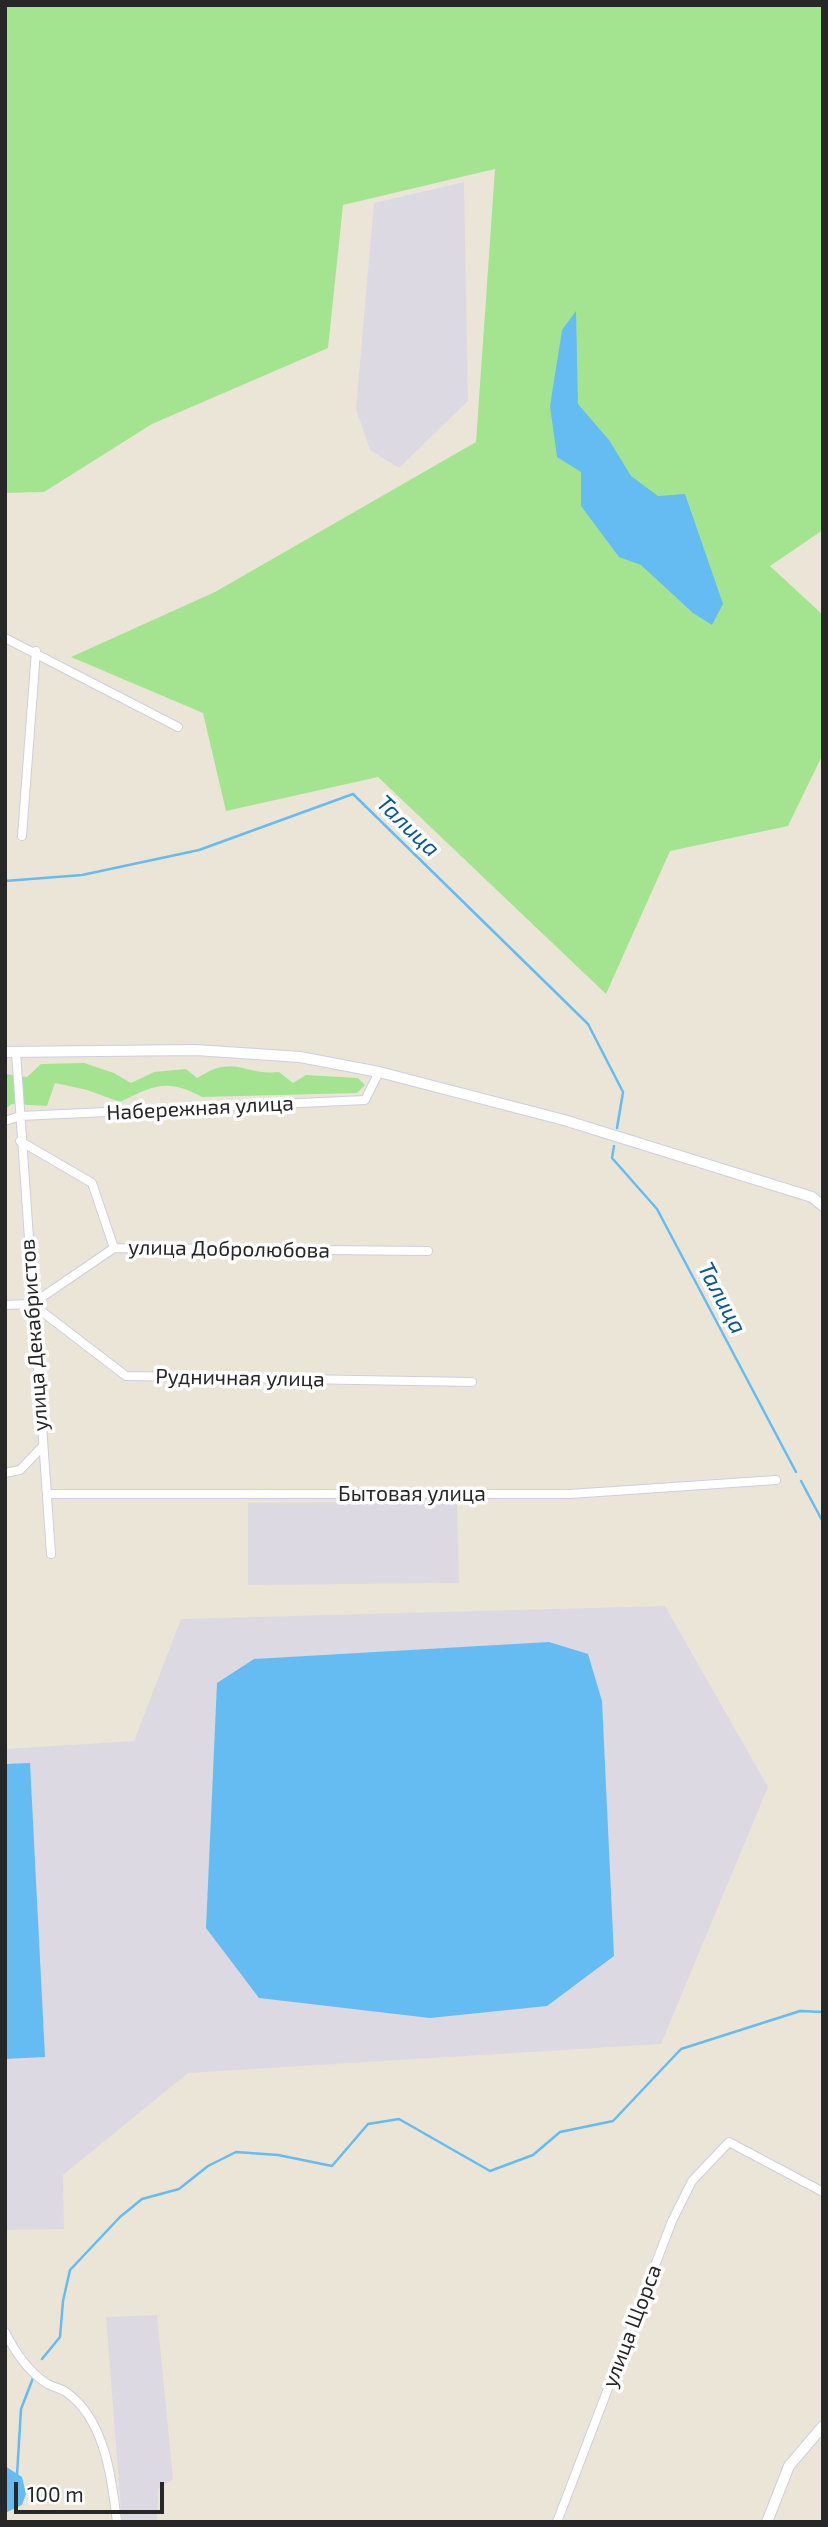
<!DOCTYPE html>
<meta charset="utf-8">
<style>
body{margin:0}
#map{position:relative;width:828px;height:2527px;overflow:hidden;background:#ebe5d8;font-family:"Exo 2",sans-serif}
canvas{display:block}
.frame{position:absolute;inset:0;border:7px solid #272727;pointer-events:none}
.scale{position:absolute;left:14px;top:2482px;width:150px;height:32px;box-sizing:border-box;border:4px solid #272727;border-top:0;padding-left:9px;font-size:21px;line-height:24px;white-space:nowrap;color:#272727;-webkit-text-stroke:5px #fff;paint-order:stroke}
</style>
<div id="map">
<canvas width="828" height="2527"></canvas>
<div class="frame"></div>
<div class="scale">100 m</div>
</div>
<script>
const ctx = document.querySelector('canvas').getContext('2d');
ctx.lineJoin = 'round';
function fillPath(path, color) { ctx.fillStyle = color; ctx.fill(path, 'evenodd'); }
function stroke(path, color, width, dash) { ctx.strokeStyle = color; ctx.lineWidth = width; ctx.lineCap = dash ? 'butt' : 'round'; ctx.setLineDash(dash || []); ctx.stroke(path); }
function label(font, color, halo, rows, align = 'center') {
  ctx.font = font + ' "Exo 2",sans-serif'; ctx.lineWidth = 7; ctx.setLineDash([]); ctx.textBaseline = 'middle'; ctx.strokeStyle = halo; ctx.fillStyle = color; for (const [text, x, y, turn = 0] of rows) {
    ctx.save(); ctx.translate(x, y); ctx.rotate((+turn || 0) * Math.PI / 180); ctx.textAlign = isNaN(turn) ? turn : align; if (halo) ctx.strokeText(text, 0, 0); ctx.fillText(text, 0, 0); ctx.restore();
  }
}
const industrial = new Path2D(`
 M464 182 468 401 399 468 370 450 356 409 374 203Z
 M457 1502 459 1583 248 1585V1503Z
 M665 1606 768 1787 661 2044 188 2073 63 2175 64 2229 5 2230V1749L134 1741 181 1619Z
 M157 2315 173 2479 158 2489 157 2522H122L106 2317Z`);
const green = new Path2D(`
 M5 5H823V530L770 566 823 615V754L788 826 670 851 606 994 378 777 226 811 203 713 71 657 215 592 476 442 495 169 343 205 328 348 152 424 44 492 5 493Z
 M84 1063 114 1073 131 1083 154 1072 186 1069 197 1078C236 1053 243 1076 279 1072L293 1083 306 1075 358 1078 365 1085 357 1093 202 1097C168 1078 154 1085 120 1102L87 1090 55 1083 47 1106 12 1104 5 1109V1074L27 1077 41 1064Z`);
const water = new Path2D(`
 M576 311 578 404 609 440 631 476 658 496 685 494 723 604 712 625 693 613 641 565 619 557 581 506V472L557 457 550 406 562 330Z
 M549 1642 588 1654 602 1701 614 1956 547 2006 430 2018 259 1998 206 1928 217 1683 254 1659Z
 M30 1763 45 2057 5 2059V1764Z
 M5 2466 22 2477 26 2494 22 2505 5 2513Z`);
const stream = new Path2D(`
 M5 881 82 875 199 850 353 794 588 1024 623 1092 617 1128
 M614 1146 612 1158 657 1209 796 1472
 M801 1481 823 1522
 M42 2359 60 2337 63 2301 70 2270 120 2217 142 2199 179 2189 208 2166 236 2152 278 2155 332 2166 368 2124 399 2119 490 2171 533 2155 560 2132 613 2121 681 2049 800 2011 823 2012
 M17 2475 21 2409 33 2378`);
const minor = new Path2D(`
 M5 638 178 727
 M22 836 36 651
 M16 1052 51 1554
 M5 1121 20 1116 365 1100 379 1072
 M20 1141 92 1183 114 1248
 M32 1304 126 1376 472 1382
 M5 1305 32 1304 114 1248 428 1251
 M5 1473 20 1470 42 1447
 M47 1494H570L776 1480
 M5 2332C15 2352 28 2371 46 2383 52 2387 60 2388 66 2392 105 2419 112 2479 117 2522
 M557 2522 672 2221 692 2181 729 2142 823 2192`);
const tertiary = new Path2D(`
 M5 1052 196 1050 300 1057 379 1072 564 1120 812 1197 823 1206
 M767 2522 789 2466 823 2426`);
const streetNames = [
 ["Набережная улица",200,1108,-3],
 ["улица Добролюбова",229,1249,1],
 ["улица Декабристов",34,1335,-94],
 ["Рудничная улица",240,1378,1],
 ["Бытовая улица",412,1494],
 ["улица Щорса",632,2326,-69]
];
const waterNames = [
 ["Талица",408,826,44],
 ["Талица",722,1298,62]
];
fillPath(industrial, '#ddd9e2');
fillPath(green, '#a4e491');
fillPath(water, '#65bcf2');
stroke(stream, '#65bcf2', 2.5);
stroke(minor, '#cdcee1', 10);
stroke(tertiary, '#cdcee1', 12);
stroke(minor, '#fff', 8);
stroke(tertiary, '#fff', 10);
label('21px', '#272727', '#fff', streetNames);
label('italic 23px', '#08579a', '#fff', waterNames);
</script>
